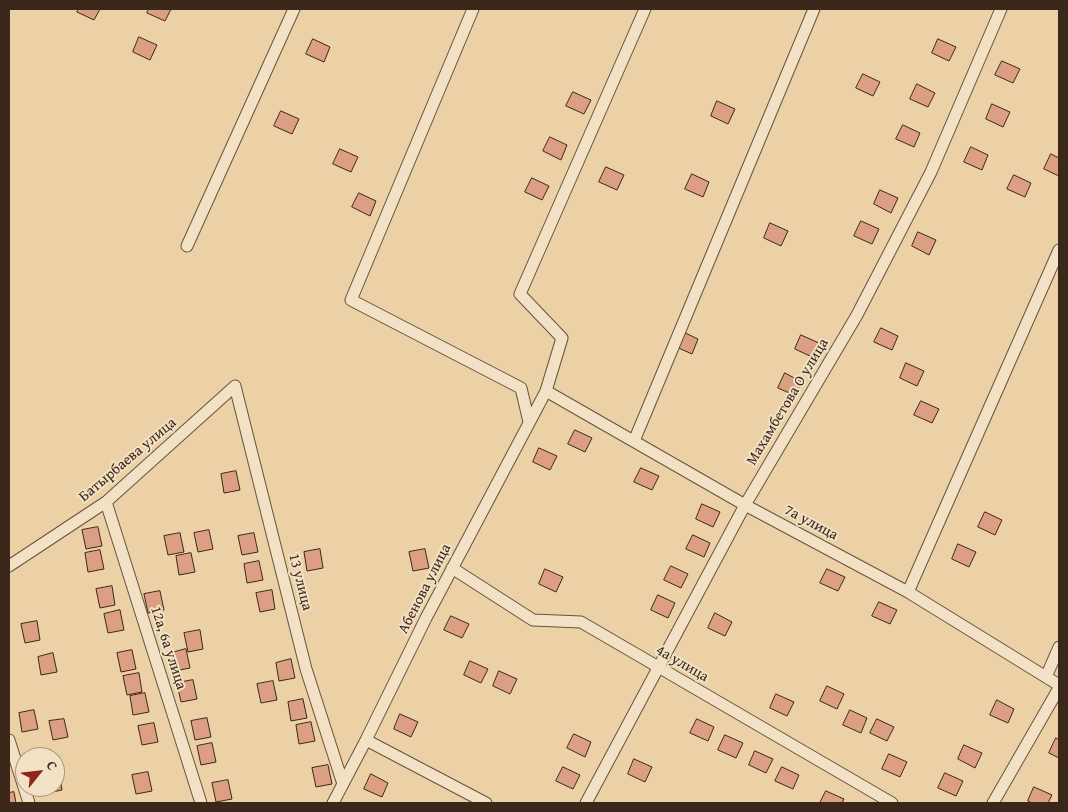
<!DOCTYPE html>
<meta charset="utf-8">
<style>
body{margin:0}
#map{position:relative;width:1068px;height:812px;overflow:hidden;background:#ebd1a5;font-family:"Gentium Book Plus",serif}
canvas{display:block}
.frame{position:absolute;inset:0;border:10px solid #3b281b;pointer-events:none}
.north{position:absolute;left:15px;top:747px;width:50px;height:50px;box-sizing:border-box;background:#f2e1c4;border:1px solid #a99780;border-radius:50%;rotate:61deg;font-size:14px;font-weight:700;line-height:20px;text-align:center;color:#3b281b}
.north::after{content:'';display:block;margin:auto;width:18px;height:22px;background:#8f2418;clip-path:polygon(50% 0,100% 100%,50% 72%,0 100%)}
</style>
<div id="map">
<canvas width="1068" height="812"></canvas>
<div class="frame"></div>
<div class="north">С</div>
</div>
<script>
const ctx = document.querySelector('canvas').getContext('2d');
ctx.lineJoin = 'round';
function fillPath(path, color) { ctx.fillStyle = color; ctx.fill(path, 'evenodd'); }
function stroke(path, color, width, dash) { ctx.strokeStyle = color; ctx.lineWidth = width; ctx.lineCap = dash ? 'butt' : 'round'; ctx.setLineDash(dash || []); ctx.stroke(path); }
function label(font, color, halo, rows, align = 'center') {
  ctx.font = font + ' "Gentium Book Plus",serif'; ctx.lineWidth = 4; ctx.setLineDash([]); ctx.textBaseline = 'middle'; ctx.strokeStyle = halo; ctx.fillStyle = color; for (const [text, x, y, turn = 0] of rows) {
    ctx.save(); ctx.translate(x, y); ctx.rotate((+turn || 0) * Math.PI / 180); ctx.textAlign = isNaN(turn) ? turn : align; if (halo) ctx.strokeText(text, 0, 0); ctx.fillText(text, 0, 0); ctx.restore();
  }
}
const building = new Path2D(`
 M79 9H100L94 20 77 12Z
 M149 9H171L165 21 147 13Z
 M139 37 157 45 150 60 133 52Z
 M313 39 330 47 324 62 306 54Z
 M938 39 956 47 949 61 932 53Z
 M1002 61 1020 69 1013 83 995 75Z
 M863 74 880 82 873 96 856 88Z
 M917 84 935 93 928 107 910 99Z
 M573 92 591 100 584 114 566 106Z
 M717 101 735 109 728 124 711 116Z
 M992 104 1010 112 1003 127 986 119Z
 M281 111 299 119 292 134 274 126Z
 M903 125 920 133 914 147 896 139Z
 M550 137 567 145 561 160 543 151Z
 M971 147 988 155 982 170 964 162Z
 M340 149 358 157 351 172 333 164Z
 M1051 154 1059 158V176L1044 169Z
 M606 167 624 175 617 190 599 182Z
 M692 174 709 182 703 197 685 189Z
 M1014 175 1031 183 1025 197 1007 189Z
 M532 178 549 186 542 200 525 192Z
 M880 190 898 198 891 213 874 204Z
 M359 193 376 201 370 216 352 207Z
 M861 221 879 229 872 244 854 236Z
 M770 223 788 231 781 246 764 238Z
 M918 232 936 240 929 255 912 246Z
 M881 328 898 336 892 350 874 342Z
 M681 331 698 339 692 354 674 346Z
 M801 335 819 343 812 357 795 349Z
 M906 363 924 371 917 386 900 378Z
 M785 373 802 382 796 396 778 388Z
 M921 401 939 409 932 423 914 415Z
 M575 430 592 438 585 452 568 444Z
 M539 448 557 456 550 470 533 462Z
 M641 468 659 476 652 490 634 482Z
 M236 471 240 490 224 493 221 474Z
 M702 504 720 512 713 527 696 519Z
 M985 512 1002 520 995 535 978 527Z
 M98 527 102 546 86 549 82 530Z
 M209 530 213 549 198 552 194 533Z
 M180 533 184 552 168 555 164 536Z
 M254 533 258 552 242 555 238 536Z
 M693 535 710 543 704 557 686 549Z
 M958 544 976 552 969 567 952 559Z
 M320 549 323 568 307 571 304 552Z
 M425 549 429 568 413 571 409 552Z
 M100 550 104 569 88 572 85 553Z
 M191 553 195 572 179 575 176 556Z
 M259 561 263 580 247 583 244 564Z
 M671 566 688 574 681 588 664 580Z
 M545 569 563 577 556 592 539 584Z
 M827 569 845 577 838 591 820 583Z
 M112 586 115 605 100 608 96 589Z
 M272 590 275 609 260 612 256 593Z
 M160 591 164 610 148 613 144 594Z
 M658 595 675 603 668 618 651 610Z
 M879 602 897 610 890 624 872 616Z
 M120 610 124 630 108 633 104 614Z
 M715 613 732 622 725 636 708 628Z
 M451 616 469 624 462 638 444 630Z
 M37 621 40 640 25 643 21 624Z
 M200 630 203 649 188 652 184 633Z
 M186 649 190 668 174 671 171 653Z
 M132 650 136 669 121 672 117 653Z
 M53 653 57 672 41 675 38 657Z
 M291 659 295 678 279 681 276 663Z
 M470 661 488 669 481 683 464 675Z
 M499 671 517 679 510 694 493 686Z
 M139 673 142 692 127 695 123 676Z
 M193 680 197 699 181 702 177 683Z
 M273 681 277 700 261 703 257 684Z
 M827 686 844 694 837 709 820 701Z
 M145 693 149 712 133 715 130 696Z
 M776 694 794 702 787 716 770 708Z
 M303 699 307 718 291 721 288 702Z
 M997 700 1014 709 1008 723 990 715Z
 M34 710 38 729 22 732 19 713Z
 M850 710 867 718 861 733 843 725Z
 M400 714 418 722 411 737 394 729Z
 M207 718 211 737 195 740 191 721Z
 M64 719 68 737 53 740 49 721Z
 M697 719 714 727 708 741 690 733Z
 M877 719 894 727 887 741 870 733Z
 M311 722 315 741 299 744 296 725Z
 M154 723 158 742 142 745 138 726Z
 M574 734 591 742 585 757 567 748Z
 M725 735 743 743 736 758 718 750Z
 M1056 738 1059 740V758L1049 753Z
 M212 743 216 762 201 765 197 746Z
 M964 745 982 753 975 768 958 759Z
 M755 751 773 759 766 773 749 765Z
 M889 754 907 762 900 777 882 769Z
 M634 759 652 767 645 782 628 774Z
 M328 765 332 784 316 787 312 768Z
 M563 767 580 775 573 789 556 781Z
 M782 767 799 775 793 789 775 781Z
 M59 771 62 790 47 793 45 787H55V772Z
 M148 772 152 791 136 794 132 775Z
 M945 773 963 781 956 796 938 788Z
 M371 774 388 783 382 797 364 789Z
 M228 780 232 799 216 802 212 783Z
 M1034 787 1052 795 1048 803H1032L1028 801Z
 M826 791 844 799 842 803H820Z
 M14 792 16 803H9V793Z`);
const street = new Path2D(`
 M473 9 351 300 521 388 529 422
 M187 246 294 9
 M546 391 745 505 908 592 1059 685
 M634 441 814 9
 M106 502 201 803
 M9 566 106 502 235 386 306 669 343 784
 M452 568 533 620 581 622 892 803
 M908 592 1059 250
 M1046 677 1059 647
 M9 740 29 803
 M366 740 486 803
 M333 803 366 740 426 618 546 391 562 338 520 294 645 9
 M586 803 745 505 857 315 931 172 1001 9
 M993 803 1059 688`);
const streetNames = [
 ["Махамбетова О улица",788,402,-59],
 ["Батырбаева улица",128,460,-40],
 ["7а улица",811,523,28],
 ["13 улица",300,582,76],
 ["Абенова улица",425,589,-63],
 ["12а, 6а улица",168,648,72],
 ["4а улица",682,664,30]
];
fillPath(building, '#dd9f83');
stroke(building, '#3b281b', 1);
stroke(street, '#67523e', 13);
stroke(street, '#f2e1c4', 11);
label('15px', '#3b281b', '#f2e1c4', streetNames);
</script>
